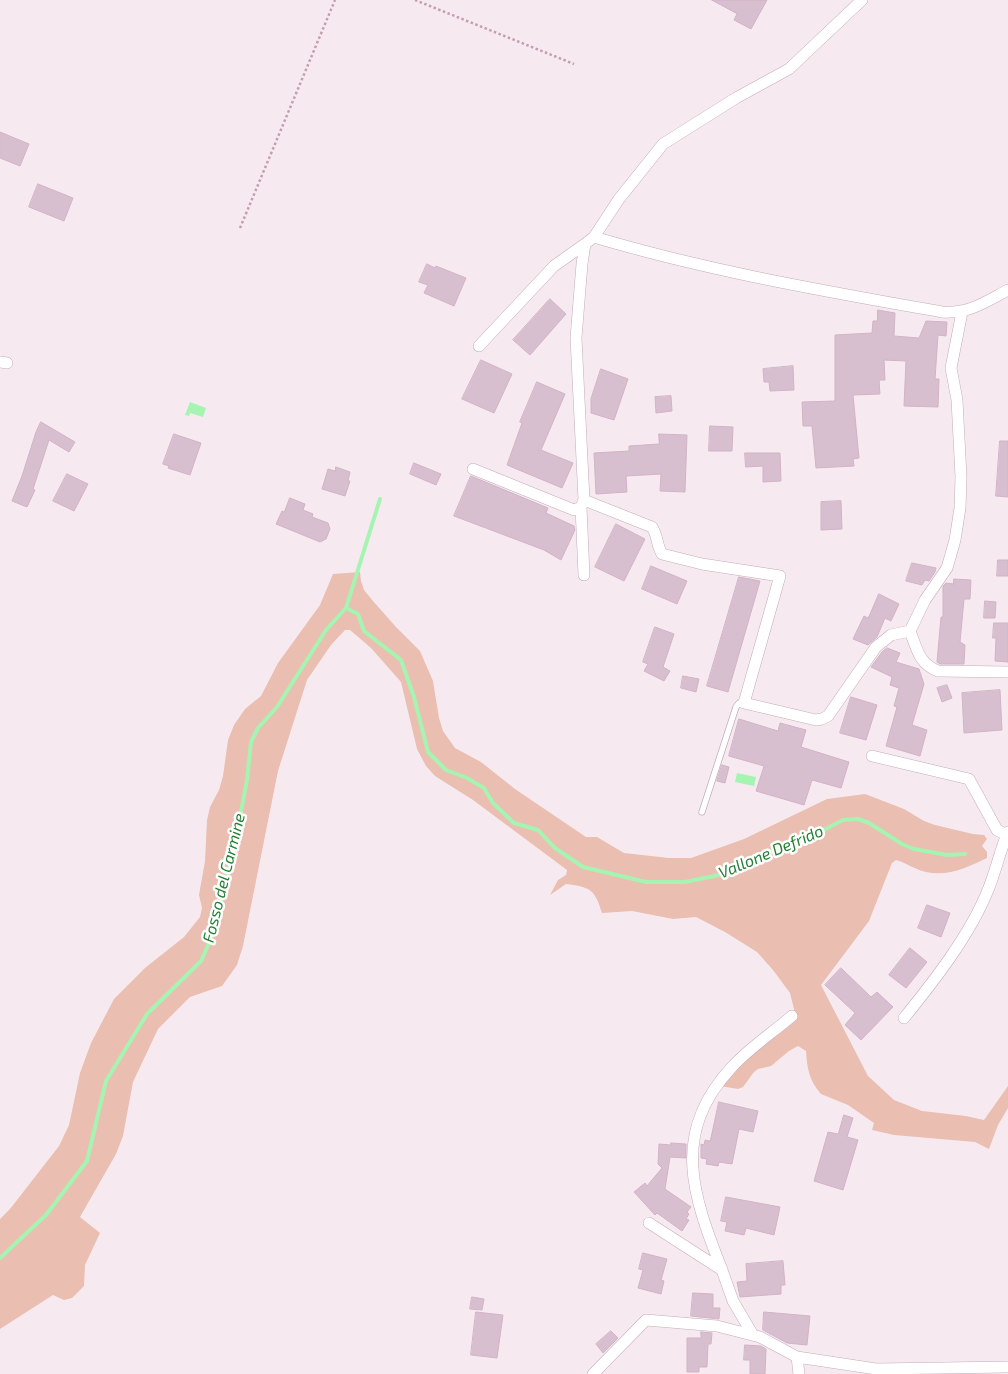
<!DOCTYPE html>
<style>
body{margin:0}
canvas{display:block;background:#f6eaf0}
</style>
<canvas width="1008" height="1374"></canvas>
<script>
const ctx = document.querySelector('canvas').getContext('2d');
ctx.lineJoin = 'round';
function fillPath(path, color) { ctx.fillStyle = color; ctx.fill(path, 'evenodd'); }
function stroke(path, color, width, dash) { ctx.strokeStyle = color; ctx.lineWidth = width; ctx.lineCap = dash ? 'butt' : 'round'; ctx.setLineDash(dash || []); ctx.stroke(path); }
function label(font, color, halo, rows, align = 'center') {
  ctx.font = font + ' "Exo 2",sans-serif'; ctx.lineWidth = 5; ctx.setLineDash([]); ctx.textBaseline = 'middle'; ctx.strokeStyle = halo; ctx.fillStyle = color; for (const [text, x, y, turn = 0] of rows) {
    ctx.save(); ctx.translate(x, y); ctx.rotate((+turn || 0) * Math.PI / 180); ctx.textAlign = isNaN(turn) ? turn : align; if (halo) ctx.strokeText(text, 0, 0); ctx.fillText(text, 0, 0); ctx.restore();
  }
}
const green = new Path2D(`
 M360 572 361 581 364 590 373 601 396 627 420 651 433 681 439 718 443 731 455 748 481 762 515 789 586 837H597L624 853 669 858H691L744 839 827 799 865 794 904 809 924 821 935 825 973 834 984 835 987 839 982 846 987 852V858C968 867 948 877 926 872 916 870 906 863 896 860L892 863 869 921 821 985 868 1076 894 1100 922 1111 966 1116 984 1120 1008 1086V1108L998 1125 989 1149 975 1142 894 1135 872 1130 874 1123 848 1105 821 1094C809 1081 807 1067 806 1051L798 1046 789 1051 771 1066 758 1069 754 1072 743 1087 738 1089 720 1086 795 1013 790 993 773 970 757 952 725 932 696 917 673 919 632 911 602 913C595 890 591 887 566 884L550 895 558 880 566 875 567 870 473 800 435 776 426 766 417 749 401 682 371 648 350 630H345L331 645 307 680 278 771 243 946 237 965 222 986 190 997 158 1029 133 1082 123 1136 116 1154 80 1217 100 1233 85 1265 84 1286 72 1298 64 1300 53 1295 0 1329V1219L10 1209 59 1146 69 1125 80 1073 91 1043 114 999 145 968 184 937 200 917 202 908 199 895 205 861 207 820 210 807 219 790 223 776 228 740 234 725 245 709 261 696 278 663 320 605 333 574Z`);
const water = new Path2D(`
 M190 402 206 408 203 417 190 413 189 416 185 415Z
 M737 773 756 777 754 786 735 782Z`);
const stream = new Path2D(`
 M346 608 358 614 364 631 401 660 414 697 428 752 446 770 467 778 484 788 493 803 514 823 538 830 555 848 583 867 646 882H685L729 873 763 853 789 848 843 820 858 819 869 823 902 844 914 849 947 855 965 854
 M0 1258 46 1215 87 1161 106 1081 147 1014 201 961 213 934 239 822 247 780 251 742 258 728 277 707 326 630 346 608 380 499`);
const building = new Path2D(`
 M712 0H767L751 29 734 20 737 14Z
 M0 132 29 144 20 166 0 158Z
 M38 184 73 198 64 221 29 207Z
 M427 264 435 268 436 266 466 278 454 306 424 293 428 285 419 282Z
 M550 299 566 314 530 355 513 340Z
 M878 310 895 313 894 336 919 338 926 321 947 322 946 336 938 335 935 379H939L938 407 904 406 906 361 884 360 885 380H879L880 394 853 395 859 458 853 459 854 466 816 468 812 426H803L802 402 835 401V335L872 333 873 321H877Z
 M481 360 512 374 494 413 462 399Z
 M793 366 794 390 770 391 769 382H764L763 369Z
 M601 369 628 379 614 420 591 413V399Z
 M537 382 565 394 541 450 573 463 562 488 507 465 522 423 520 422Z
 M671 396 672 411 656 413 655 397Z
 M41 422 75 442 69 452 49 440 33 489 35 490 27 507 12 501 22 476 36 432Z
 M710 426 733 427 732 451H709Z
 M174 434 201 443 190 475 168 468 169 466 163 464Z
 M659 434 687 435 685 492 660 491 661 474 626 476 627 492 596 494 594 453 629 451V446L659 444Z
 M1000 441H1008V497L996 496Z
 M745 453H780L781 481 763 482V466L746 467Z
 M414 463 441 474 436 485 410 474Z
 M336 467 350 472 348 481H350L345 496 322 489 328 469 335 471Z
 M67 474 88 484 74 511 53 501Z
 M471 476 548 508 546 513 574 526 575 530 561 560 544 550 454 516Z
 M290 498 305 504 303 510 313 514 312 517 328 523 330 529 326 539 320 542 276 524 282 511 284 512Z
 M841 501 842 529 821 530V502Z
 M616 524 645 539 624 581 595 567Z
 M998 560H1008V576H997Z
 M912 563 936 568 935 572 929 581 925 580 922 585 906 581Z
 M651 566 687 581 677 604 642 589Z
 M739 577 760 581 728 692 707 686Z
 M954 579 971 580 970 599H964L960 642 965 645 964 664H940L937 662 941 617H943V586L946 583 953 584Z
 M879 594 899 604 891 621 885 618 877 637 868 645 853 639 864 616 868 618Z
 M985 601 996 602 995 618H984Z
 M994 623H1008V662L995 661 996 638H993Z
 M655 627 674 634 663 667 670 671 664 681 644 671 648 664 643 662Z
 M887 648 900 653 896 662 919 669 924 684 912 725 927 730 920 756 886 746 897 707 894 706 899 688 890 685 892 677 871 667 882 652Z
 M683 676 699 679 696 692 681 688Z
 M947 685 952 698 942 702 937 688Z
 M1000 690 1002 730 964 733 962 693Z
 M851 697 877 705 866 740 840 733Z
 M739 719 778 731 780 723 806 730 801 747 849 762 841 788 812 780 804 805 756 791 764 766 729 756Z
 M722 765 729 767 725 783 717 781Z
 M927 905 950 913 941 937 918 928Z
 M910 948 927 962 906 988 889 975Z
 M841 968 871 997 877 992 893 1007 861 1040 845 1025 855 1013 825 985Z
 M719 1102 758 1111 753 1132 739 1129 732 1164 719 1162 718 1166 706 1164 707 1159 701 1158V1144L704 1145 705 1140 710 1141Z
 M844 1115 853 1118 847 1137 858 1140 843 1190 814 1181 828 1132 838 1134Z
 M671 1143 686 1144V1158L670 1157 665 1189 691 1207 687 1212 689 1214 686 1219 689 1220 682 1231 657 1213 655 1215 634 1192 645 1183 647 1186 662 1168 658 1164 659 1144 671 1145Z
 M726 1197 780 1207 774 1235 746 1228 744 1235 725 1231 727 1222 721 1221Z
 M643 1253 667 1259 661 1280 664 1281 661 1294 638 1288 643 1270 639 1269Z
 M783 1261 785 1285H781V1294L740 1297 737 1282 747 1281 746 1264Z
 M693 1293 713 1294V1308H720L719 1319 691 1316Z
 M472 1297 484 1299 482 1310 470 1309Z
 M476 1312 503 1315 497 1358 471 1355Z
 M764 1312 810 1316 807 1345 787 1343 763 1330Z
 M611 1331 618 1338 603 1353 596 1344Z
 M701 1332 712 1333 711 1344H708L707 1367H699V1372H687V1338H701Z
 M745 1345 761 1346 766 1349 765 1374H750V1360H744Z`);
const path = new Path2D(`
 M415 0 574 64
 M240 228 335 0`);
const service = new Path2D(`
 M702 812 736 707 739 703H744`);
const minor = new Path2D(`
 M862 0 789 69 736 98 663 144 619 199 594 237C708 271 825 291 942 312 969 314 985 302 1008 290
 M962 312 951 368 957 400 961 477 960 508 955 540 947 568 925 600 910 631C917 649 919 664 938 671L1008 672
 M479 346 554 266 585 244
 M0 362 7 363
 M473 469 574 510 581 507 584 500 576 338 582 264 585 244 594 237
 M584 500 652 527C658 536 656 544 662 554L702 564 780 576 744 703 816 720 822 719 828 716 876 647 891 635 910 631
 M581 507 584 575
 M872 756 969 779 997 830 1007 835
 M904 1018C934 981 970 935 988 890 996 871 1000 850 1008 832
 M649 1223 722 1270 733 1301 753 1335
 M722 1270C693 1196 670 1134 731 1068 748 1049 772 1033 792 1016
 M797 1357 799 1374
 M593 1374 646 1320 717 1326 760 1337 797 1357 876 1369 1008 1367`);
const waterNames = [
 ["Vallone Defrido",771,852,-23],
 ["Fosso del Carmine",224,878,-76]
];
fillPath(green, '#ebbeb2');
fillPath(water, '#a5f4b2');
stroke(stream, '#a5f4b2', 4);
fillPath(building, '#d8bfcf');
stroke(building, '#d3b2c7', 1);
stroke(service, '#c2acb9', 7);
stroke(minor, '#c2acb9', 12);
stroke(path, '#c49cb4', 2.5, [2.5, 2.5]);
stroke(service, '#fff', 5.5);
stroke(minor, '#fff', 11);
label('italic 16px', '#218132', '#fff', waterNames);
</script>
